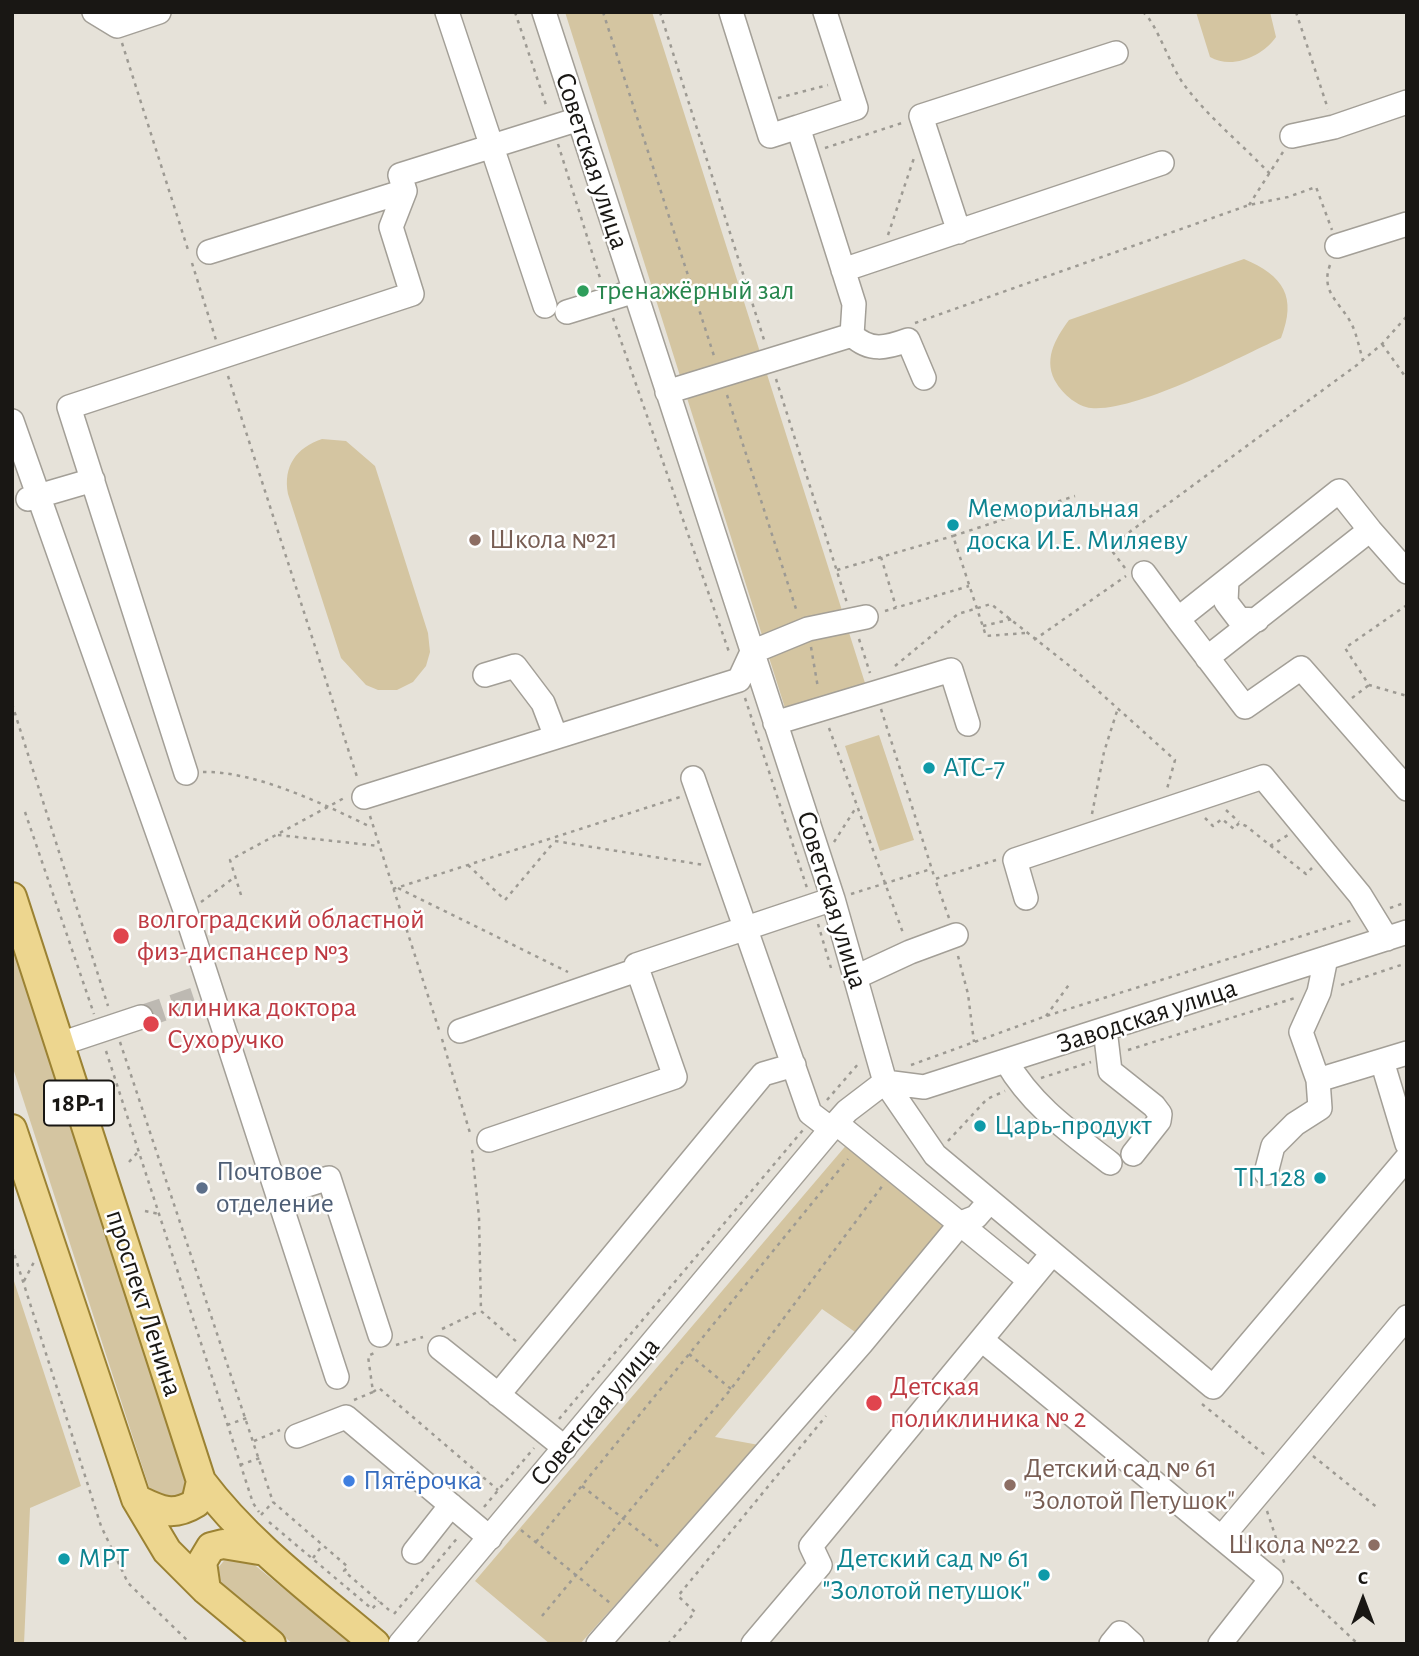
<!DOCTYPE html>
<meta charset="utf-8">
<style>
body{margin:0}
#map{position:relative;width:1419px;height:1656px;overflow:hidden;background:#e6e2d9;font-family:"Alegreya Sans",sans-serif}
canvas{display:block}
.frame{position:absolute;inset:0;border:14px solid #191714;pointer-events:none}
.north{position:absolute;left:1328px;top:1565px;width:70px;height:70px;-webkit-text-stroke:5px #fff;paint-order:stroke;rotate:0deg;font-size:19px;font-weight:700;line-height:28px;text-align:center;color:#191714}
.north::after{content:'';display:block;margin:auto;width:24px;height:32px;background:#191714;clip-path:polygon(50% 0,100% 100%,50% 72%,0 100%)}
</style>
<div id="map">
<canvas width="1419" height="1656"></canvas>
<div class="frame"></div>
<div class="north">С</div>
</div>
<script>
const ctx = document.querySelector('canvas').getContext('2d');
ctx.lineJoin = 'round';
function fillPath(path, color) { ctx.fillStyle = color; ctx.fill(path, 'evenodd'); }
function stroke(path, color, width, dash) { ctx.strokeStyle = color; ctx.lineWidth = width; ctx.lineCap = dash ? 'butt' : 'round'; ctx.setLineDash(dash || []); ctx.stroke(path); }
function label(font, color, halo, rows, align = 'center') {
  ctx.font = font + ' "Alegreya Sans",sans-serif'; ctx.lineWidth = 5; ctx.setLineDash([]); ctx.textBaseline = 'middle'; ctx.strokeStyle = halo; ctx.fillStyle = color; for (const [text, x, y, turn = 0] of rows) {
    ctx.save(); ctx.translate(x, y); ctx.rotate((+turn || 0) * Math.PI / 180); ctx.textAlign = isNaN(turn) ? turn : align; if (halo) ctx.strokeText(text, 0, 0); ctx.fillText(text, 0, 0); ctx.restore();
  }
}
const green = new Path2D(`
 M565 12H652L865 683 785 708Z
 M1196 12H1270L1276 37C1263 56 1232 70 1210 57Z
 M1244 259C1284 276 1297 297 1281 338 1235 359 1137 412 1091 408 1078 407 1063 394 1057 384 1042 361 1055 339 1069 320Z
 M322 439 346 441 375 466 428 633 430 652 426 666 413 682 397 690H378L366 685 341 658 288 494C283 466 296 448 322 439Z
 M879 735 914 840 880 851 845 746Z
 M12 938 190 1479 185 1501 157 1497 149 1487 12 1065Z
 M849 1142 950 1224 858 1334 822 1309 715 1437 759 1445 580 1644H550L475 1581Z
 M12 1275 81 1486 30 1508 24 1644H12Z
 M229 1555 246 1558 352 1644H293L222 1585 216 1570Z`);
const minorTunnel = new Path2D(`
 M141 1017 194 999`);
const path = new Path2D(`
 M515 12 547 108
 M603 12 715 359
 M660 12 765 343
 M1143 12C1158 25 1170 67 1185 86 1210 119 1243 145 1271 175
 M1296 12 1328 109
 M122 43 189 253
 M778 98 828 85
 M558 144 601 281
 M825 148 902 123
 M1249 205 1283 152
 M888 235 914 158
 M192 263 216 340
 M1330 265C1320 292 1340 302 1351 323 1357 334 1359 348 1363 360
 M613 318 729 652
 M915 323 1249 205 1288 197 1316 187 1332 230
 M1382 344 1407 379
 M228 376 358 780
 M776 379 847 603
 M727 395 797 612
 M881 557 896 607
 M1125 568 1109 547 1357 365 1382 344 1407 316
 M837 570 953 536
 M1407 605 1345 648 1369 685 1407 696
 M885 611 969 586
 M983 626 1012 619
 M1025 633 986 636 953 536 1075 496
 M859 639 870 673
 M1034 640 1126 576
 M811 647 818 688
 M895 666 958 614 991 604 1076 671 1175 760 1167 789
 M745 698 807 888
 M1352 698 1369 685
 M12 704 108 1006
 M881 709 935 879
 M829 728 903 933
 M203 772C256 771 323 804 371 827
 M1226 810 1239 822
 M25 812 94 1014
 M1092 814 1104 752 1118 708
 M370 816 440 1033
 M1205 818 1213 826 1222 819 1234 829 1239 823 1246 826 1306 874 1312 868
 M278 835 379 846
 M555 841 704 865
 M834 842 857 806
 M1270 846 1288 835
 M468 865 505 900 554 842
 M398 888 568 972
 M393 889 680 797
 M851 894 931 869
 M241 895 230 860 346 797
 M201 902 235 877
 M1390 908 1407 902
 M949 918 935 879 996 860
 M818 924 831 968
 M958 956 968 994 974 1042
 M1341 985 1407 963
 M1046 1016 1071 982
 M442 1039 470 1133
 M120 1042 273 1502 348 1567 344 1571 389 1610
 M1128 1050 1295 998
 M106 1051 253 1503 259 1512
 M911 1065 1046 1016 1353 920
 M1041 1078 1091 1062
 M827 1100 859 1063
 M948 1141 987 1099 1005 1091
 M472 1150 479 1217 481 1311 518 1343
 M129 1162 138 1152
 M145 1211 159 1214
 M12 1247 101 1526 128 1583 191 1644
 M24 1281 34 1262
 M442 1329 480 1311
 M396 1345 423 1337
 M689 1354 731 1389
 M373 1392 379 1388 498 1490
 M354 1400 373 1392 368 1356 374 1353
 M1202 1404 1265 1455
 M559 1419 803 1130
 M227 1425 247 1418
 M254 1441 280 1430
 M1313 1456 1379 1509
 M240 1465 260 1458
 M582 1486 659 1547
 M484 1507 534 1448
 M1267 1511 1285 1565
 M261 1515 273 1502
 M269 1522 372 1609 379 1601
 M521 1530 610 1603
 M536 1542 848 1159
 M313 1558 321 1547
 M1291 1581 1358 1644
 M394 1614 459 1536
 M542 1616 731 1389 883 1185
 M668 1644 695 1612 678 1596 826 1416`);
const minor = new Path2D(`
 M94 12 117 26 159 12
 M447 12 545 306
 M798 127 856 108 825 12
 M1292 136 1334 127 1407 102
 M959 232 921 116 1116 53
 M1337 246 1407 224
 M209 252 405 191 400 175 579 119
 M843 270 1162 163
 M567 312 635 291
 M852 335C870 352 886 348 908 340L924 378
 M667 392 852 335 854 304 798 127 770 136 731 12
 M12 421 186 913 337 1377
 M28 499 93 480
 M1370 530 1407 572
 M1144 573 1178 619
 M1227 580 1226 602 1239 619 1257 620
 M1207 658 1370 530 1339 491 1178 619 1245 707 1301 668 1407 789
 M485 675 515 666 543 703 556 737
 M775 723 951 670 968 724
 M186 773 69 407 412 294 391 227 405 191
 M693 778 810 1113 831 1129
 M364 797 739 680 752 652 808 629 866 617
 M1026 898 1015 860 1263 777 1360 895 1387 939
 M856 977 910 952 956 935
 M1105 1029 1110 1071 1154 1106 1160 1114 1159 1121 1133 1154
 M460 1031 637 970
 M60 1044 141 1017
 M1006 1061C1032 1106 1070 1132 1110 1163
 M1382 1061 1407 1144
 M1318 1080 1301 1032 1319 992 1326 958
 M885 1082 935 1155 1213 1387 1407 1158
 M885 1082 924 1087 1407 932
 M836 1123 1029 1280
 M489 1140 675 1077 636 965 833 899
 M1266 1173 1273 1146 1295 1124 1320 1108 1318 1080 1407 1053
 M278 1194 329 1178 380 1335
 M982 1340 1271 1579 1220 1644
 M440 1348 565 1448
 M498 1395 763 1074 794 1065
 M297 1436 346 1417 490 1538
 M1222 1537 1407 1317
 M414 1552 451 1505
 M400 1644 831 1129 847 1111 885 1082 833 899 544 12
 M598 1644 861 1344 961 1223 976 1217 989 1202
 M753 1644 820 1565 811 1546 1051 1255
 M1111 1644 1120 1633 1132 1644`);
const major = new Path2D(`
 M12 897 201 1481C249 1545 315 1593 375 1644
 M12 1129 136 1499 167 1551 206 1590 271 1644
 M136 1499C159 1510 172 1518 196 1503L201 1481
 M206 1590 202 1562 211 1547 223 1544 265 1551`);
const markers = [
 [583,291,7,"#2e9e5b"],
 [953,525,7,"#0f9aa8"],
 [475,540,7,"#8d6e63"],
 [929,768,7,"#0f9aa8"],
 [121,936,9,"#e0444e"],
 [151,1024,9,"#e0444e"],
 [980,1126,7,"#0f9aa8"],
 [1320,1178,7,"#0f9aa8"],
 [202,1188,7,"#5c6f8a"],
 [874,1403,9,"#e0444e"],
 [349,1481,7,"#3f7fe0"],
 [1010,1485,7,"#8d6e63"],
 [1374,1545,7,"#8d6e63"],
 [64,1559,7,"#0f9aa8"],
 [1044,1575,7,"#0f9aa8"]
];
const shields = [
 [79,1103,70]
];
const shieldNames = [
 ["18Р-1",79,1103]
];
const streetNames = [
 ["Советская улица",592,161,72],
 ["Советская улица",832,900,73],
 ["Заводская улица",1147,1016,-18],
 ["проспект Ленина",144,1303,72],
 ["Советская улица",595,1412,-50]
];
const leisureNames = [
 ["тренажёрный зал",597,291]
];
const cultureNames = [
 ["Мемориальная",967,509],
 ["доска И.Е. Миляеву",967,541],
 ["АТС-7",943,768],
 ["Царь-продукт",994,1126],
 ["ТП 128",1306,1178,"right"],
 ["МРТ",78,1559],
 ["Детский сад № 61",1030,1559,"right"],
 ["\"Золотой петушок\"",1030,1591,"right"]
];
const educationNames = [
 ["Школа №21",489,540],
 ["Детский сад № 61",1024,1469],
 ["\"Золотой Петушок\"",1024,1501],
 ["Школа №22",1360,1545,"right"]
];
const healthNames = [
 ["волгоградский областной",137,920],
 ["физ-диспансер №3",137,952],
 ["клиника доктора",167,1008],
 ["Сухоручко",167,1040],
 ["Детская",890,1387],
 ["поликлиника № 2",890,1419]
];
const serviceNames = [
 ["Почтовое",216,1172],
 ["отделение",216,1204]
];
const shopNames = [
 ["Пятёрочка",363,1481]
];
fillPath(green, '#d4c5a1');
stroke(minorTunnel, '#bdb9b2', 23, [23, 11]);
stroke(minor, '#a39f97', 26);
stroke(major, '#9b8233', 32);
stroke(path, '#9d9a93', 2.5, [3.5, 5]);
stroke(minor, '#fff', 23);
stroke(major, '#edd68f', 28);
for (const [x, y, r, color] of markers) { const dot = new Path2D(); dot.arc(x, y, r, 0, 2 * Math.PI); ctx.fillStyle = color; ctx.fill(dot); stroke(dot, '#fff', 2.5); }
for (const [x, y, w] of shields) { const box = new Path2D(); box.roundRect(x - w / 2, y - 22.5, w, 45, 5); ctx.fillStyle = '#fff'; ctx.fill(box); stroke(box, '#191714', 2); }
label('bold 26px', '#191714', null, shieldNames);
label('28px', '#191714', '#fff', streetNames);
label('28px', '#27864d', '#fff', leisureNames, 'left');
label('28px', '#0d838f', '#fff', cultureNames, 'left');
label('28px', '#785e54', '#fff', educationNames, 'left');
label('28px', '#be3a42', '#fff', healthNames, 'left');
label('28px', '#4e5e75', '#fff', serviceNames, 'left');
label('28px', '#366cbe', '#fff', shopNames, 'left');
</script>
